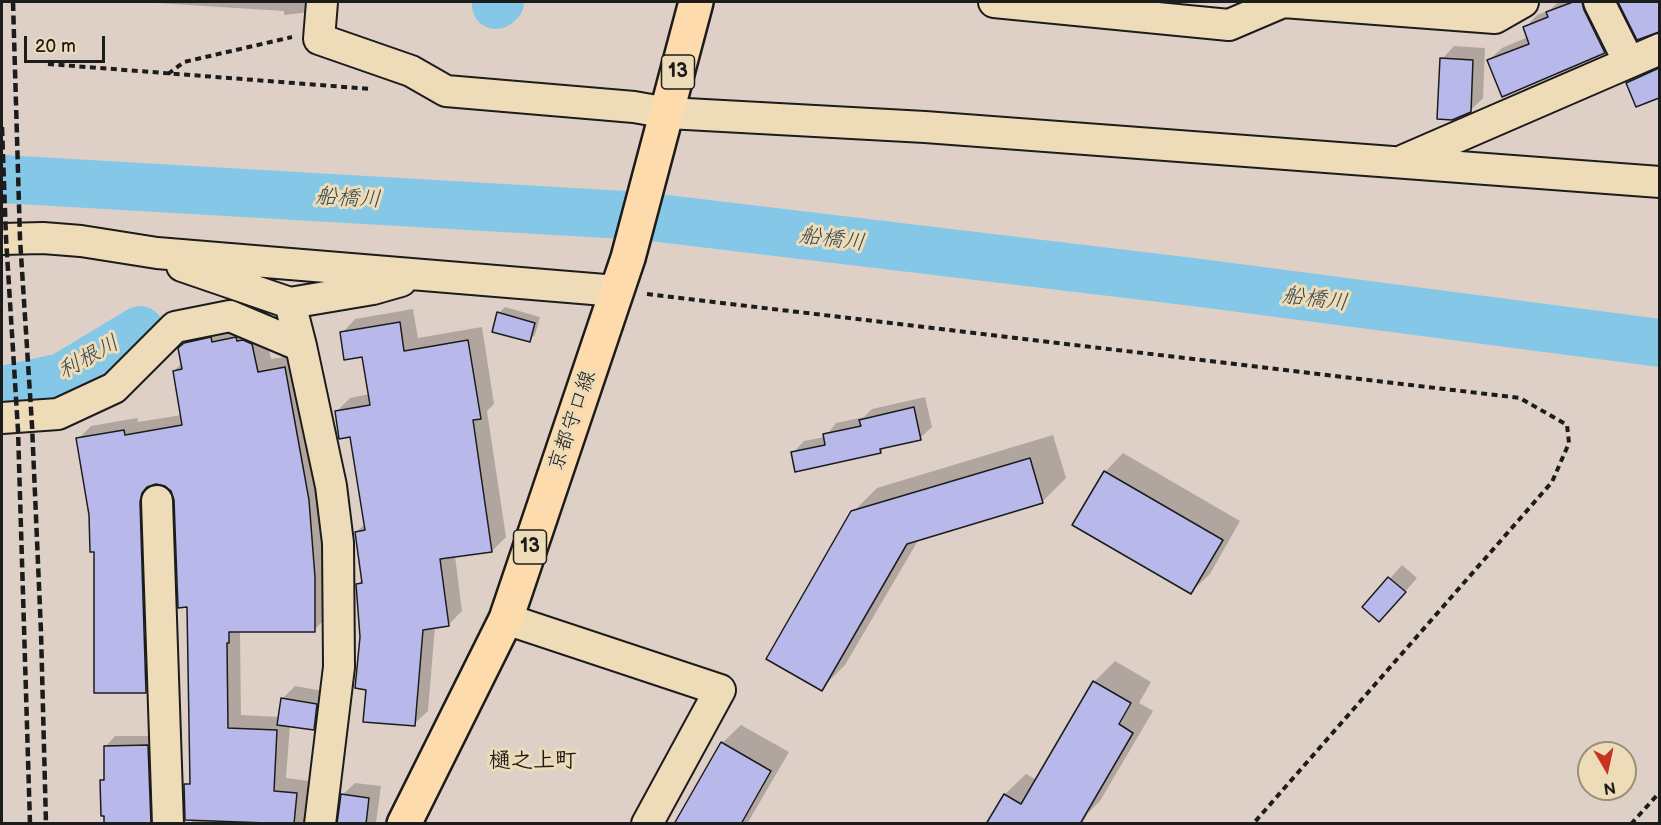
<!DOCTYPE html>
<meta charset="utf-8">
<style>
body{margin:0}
#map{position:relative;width:1661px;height:825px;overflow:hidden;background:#ded0c7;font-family:"Balsamiq Sans",sans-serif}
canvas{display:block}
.frame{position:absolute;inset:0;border:3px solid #1c1c1c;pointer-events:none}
.north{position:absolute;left:1577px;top:741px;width:60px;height:60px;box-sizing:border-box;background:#eedbb8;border:2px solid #9a8f7a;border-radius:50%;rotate:171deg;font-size:16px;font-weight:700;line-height:24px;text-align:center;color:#1c1c1c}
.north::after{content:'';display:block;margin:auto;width:21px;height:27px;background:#c8321e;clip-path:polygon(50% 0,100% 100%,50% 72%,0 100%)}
.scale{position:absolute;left:24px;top:36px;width:81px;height:27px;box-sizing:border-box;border:3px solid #1c1c1c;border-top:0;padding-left:8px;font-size:18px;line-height:21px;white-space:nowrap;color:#1c1c1c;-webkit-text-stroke:4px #eedbb8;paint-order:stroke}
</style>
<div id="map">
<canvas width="1661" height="825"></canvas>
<div class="frame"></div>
<div class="north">N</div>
<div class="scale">20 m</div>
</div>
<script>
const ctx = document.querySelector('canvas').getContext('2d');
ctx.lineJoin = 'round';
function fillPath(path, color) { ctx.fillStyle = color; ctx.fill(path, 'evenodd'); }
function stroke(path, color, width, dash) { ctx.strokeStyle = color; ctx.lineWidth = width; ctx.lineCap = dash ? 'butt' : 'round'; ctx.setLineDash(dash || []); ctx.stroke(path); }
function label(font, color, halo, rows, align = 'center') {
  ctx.font = font + ' "Balsamiq Sans","Klee One",sans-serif'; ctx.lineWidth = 6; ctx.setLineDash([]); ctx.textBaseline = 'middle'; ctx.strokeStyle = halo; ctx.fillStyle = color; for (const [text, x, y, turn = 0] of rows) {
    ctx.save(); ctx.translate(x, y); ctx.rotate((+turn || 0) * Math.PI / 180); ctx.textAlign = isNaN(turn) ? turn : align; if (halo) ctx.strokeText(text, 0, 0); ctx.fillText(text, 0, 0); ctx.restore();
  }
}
const shadow = new Path2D(`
 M140 2H314L303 13 284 15V11Z
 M1558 2H1598L1617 39 1604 52 1572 64 1489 60 1502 48 1528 37 1525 28 1537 15 1550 10Z
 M1620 2H1660V31L1638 38Z
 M1454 46 1485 48 1483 98 1470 111 1442 59Z
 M1660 62V96L1636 105 1628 83 1640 70Z
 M505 307 540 317 535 335 529 341 499 313Z
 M413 309 418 338 482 327 494 404 487 411 506 537 492 551 455 556 462 611 448 625 435 627 428 711 414 724 368 688 357 585 363 579 356 532 366 523 351 435 336 412 350 398 370 394 363 355 342 333 355 319Z
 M198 330 265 331 271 359 297 355 322 486 327 617 314 630 240 631 241 715 280 717 282 699 295 686 329 692 326 716 314 728 290 725 286 778 309 781 305 824H192L195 763 188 606 176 500 173 491 165 484 153 483 159 678 146 691 96 551 78 439 91 426 137 418 138 422 182 415 174 371 182 363 180 349Z
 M925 397 932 427 920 438 887 446 880 452 793 453 804 441 825 437 836 423 864 417 872 409Z
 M1053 435 1066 478 1042 502 919 539 845 665 821 689 853 512 877 488Z
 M1123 453 1240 521 1210 574 1191 592 1105 472Z
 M1402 565 1417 578 1391 608 1364 607Z
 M1115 661 1151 682 1139 703 1153 711 1100 801 1088 813 1082 824H988L1005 794 1026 774 1037 780 1094 682Z
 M741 725 789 752 747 824H676L722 743Z
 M115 736H157L162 824H105L101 781 105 777 106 746Z
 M355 783 381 786 376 823 339 824 342 795Z`);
const river = new Path2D(`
 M496 5 500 2
 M2 179 642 216 1193 282 1660 343
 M2 390 62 377 140 330`);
const building = new Path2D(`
 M1573 2H1582L1584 10 1605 53 1502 97 1487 60 1529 44 1523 27 1548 17 1546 12Z
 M1618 2H1659V32L1637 40Z
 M1440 58 1473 60 1471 112 1452 120 1437 119Z
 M1659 68V98L1636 107 1626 83Z
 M497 312 535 323 530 342 492 332Z
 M400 322 404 351 468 340 481 419 473 420 492 552 440 559 449 626 423 630 415 726 363 722 366 690 355 688 360 637 356 584 362 583 355 532 365 530 350 437 339 439 335 411 370 405 362 357 344 360 340 332Z
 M211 337 212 342 236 337 237 341 243 340 252 344 258 372 285 367 309 500 315 577V632H229V643H227L228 728 277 730 274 791 297 793 294 824 185 820 184 784H190L187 607 178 608 174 500 171 491 165 486 156 484 147 487 142 493 140 502 146 693H94V552H90L89 515 76 438 124 430 125 435 182 425 173 371 182 369 178 348 184 343Z
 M914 407 921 440 880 449 881 453 795 472 791 452 825 445 823 434 861 426 859 420Z
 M1030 458 1043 503 907 544 822 691 766 659 851 511Z
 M1104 471 1223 540 1191 594 1072 525Z
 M1388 577 1406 592 1379 622 1362 607Z
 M1093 681 1131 703 1119 724 1133 733 1080 824H986L1004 794 1021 804Z
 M281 698 317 704 314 730 277 725Z
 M721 742 771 771 741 824H674Z
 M148 745 151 824H104V816H101L100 780H104V746Z
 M341 794 369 798 366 824H337Z`);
const path = new Path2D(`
 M48 64 371 89
 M168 74 184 62 292 37
 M647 294 1520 398 1567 425 1569 443 1552 482 1253 824
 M1631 824 1660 792`);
const street = new Path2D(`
 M322 2 319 39 411 71 446 91 634 107 668 113 925 127 1660 182
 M994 2 1229 25 1283 2 1495 18 1523 2
 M1599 2 1629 62
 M1404 160 1660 49
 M2 239 43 238 81 241 157 253 617 291
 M182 266 290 303 373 289 401 281
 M290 303 301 346 331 486 338 543 339 667 320 824
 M2 418 58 414 114 388 175 327 230 316 301 346
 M157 501 168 824
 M506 619 720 690 647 824`);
const primary = new Path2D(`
 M404 824 506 619 628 258 696 2`);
const rail = new Path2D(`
 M13 2 20 239 32 425 41 632 46 824
 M2 127 6 238 18 430 30 824`);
const shields = [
 [678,72,33],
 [530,547,33]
];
const shieldNames = [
 ["13",678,72],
 ["13",530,547]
];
const streetNames = [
 ["京都守口線",573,421,-71]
];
const waterNames = [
 ["船橋川",348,199,3],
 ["船橋川",832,240,7],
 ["船橋川",1315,300,7],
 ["利根川",89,358,-29]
];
const neighbourhoodNames = [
 ["樋之上町",533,761]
];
fillPath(shadow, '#0003');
stroke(river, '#85c7e6', 48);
fillPath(building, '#b8b8ea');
stroke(building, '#1c1c1c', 1.5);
stroke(street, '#1c1c1c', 34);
stroke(primary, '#1c1c1c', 38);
stroke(path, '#1c1c1c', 4, [6, 4.5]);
stroke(street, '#eedbb8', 30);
stroke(primary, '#fedbac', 33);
stroke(rail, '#1c1c1c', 4.5, [9, 4.5]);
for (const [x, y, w] of shields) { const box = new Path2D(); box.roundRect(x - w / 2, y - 17, w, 34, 4.5); ctx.fillStyle = '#eedbb8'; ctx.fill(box); stroke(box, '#1c1c1c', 1.5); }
label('bold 20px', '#1c1c1c', null, shieldNames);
label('21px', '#1c1c1c', '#eedbb8', streetNames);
label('italic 22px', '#36474e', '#eedbb8', waterNames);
label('bold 22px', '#1c1c1c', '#eedbb8', neighbourhoodNames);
</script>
